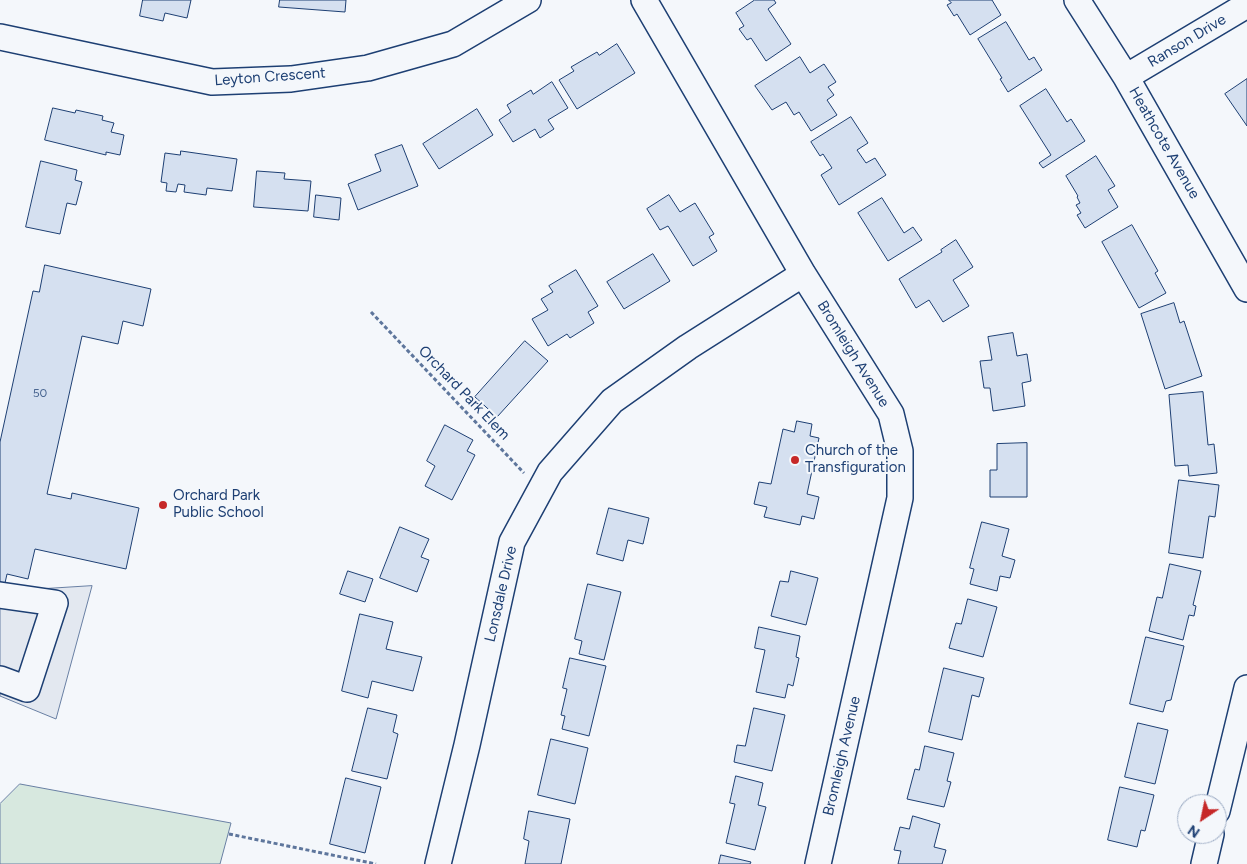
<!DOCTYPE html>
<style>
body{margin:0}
#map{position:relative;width:1247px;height:864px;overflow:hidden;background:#f4f7fb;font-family:Figtree,sans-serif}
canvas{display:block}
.north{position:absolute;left:1177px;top:794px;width:50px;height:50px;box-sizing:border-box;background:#f4f7fb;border:1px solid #9eadc5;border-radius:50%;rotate:214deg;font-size:14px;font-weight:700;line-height:20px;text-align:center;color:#1d3f73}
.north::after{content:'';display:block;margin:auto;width:18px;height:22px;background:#c62828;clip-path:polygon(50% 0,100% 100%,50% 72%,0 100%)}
</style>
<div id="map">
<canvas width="1247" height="864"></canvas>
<div class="north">N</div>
</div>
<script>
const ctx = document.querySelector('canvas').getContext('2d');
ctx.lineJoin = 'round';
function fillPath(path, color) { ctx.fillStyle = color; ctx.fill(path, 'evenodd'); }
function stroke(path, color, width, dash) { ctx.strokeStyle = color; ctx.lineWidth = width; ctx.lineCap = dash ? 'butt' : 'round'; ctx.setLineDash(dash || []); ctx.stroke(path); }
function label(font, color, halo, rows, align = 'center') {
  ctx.font = font + ' Figtree,sans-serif'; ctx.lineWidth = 4; ctx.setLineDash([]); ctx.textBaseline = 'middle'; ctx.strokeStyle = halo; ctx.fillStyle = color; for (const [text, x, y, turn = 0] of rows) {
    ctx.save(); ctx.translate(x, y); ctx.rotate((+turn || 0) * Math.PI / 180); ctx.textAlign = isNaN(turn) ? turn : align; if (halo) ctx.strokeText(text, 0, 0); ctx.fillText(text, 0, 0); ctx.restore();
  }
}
const green = new Path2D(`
 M20 784 231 823 220 864H0V804Z`);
const parking = new Path2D(`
 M92 586 56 719 0 696V590L5 591Z`);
const building = new Path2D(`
 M143 0H191L187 18 165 13 163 21 140 16Z
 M280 0H346L345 12 279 7Z
 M755 0H774L776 3 768 9 791 44 766 61 751 38 747 40 739 29 744 26 736 13Z
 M949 0H992L1001 15 970 35 957 14 954 16 947 5 951 3Z
 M1006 22 1029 60 1034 57 1042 70 1008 92 1000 79 1002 78 978 39Z
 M617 44 635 73 577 109 559 80 574 71 571 67 597 52 599 55Z
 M800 57 810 73 824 64 836 82 828 87 834 95 827 100 837 115 811 131 799 112 794 115 786 102 772 110 755 86Z
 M1247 79V126L1225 94Z
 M552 82 568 108 548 120 554 129 540 138 535 129 513 142 499 120 511 112 507 105 531 90 533 94Z
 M1046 89 1067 122 1071 119 1085 141 1043 168 1039 163 1051 155 1020 106Z
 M53 108 75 113 76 110 103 116 102 120 114 123 111 132 124 135 120 155 106 152V155L45 140Z
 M477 109 493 135 439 169 423 144Z
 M851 117 868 143 857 150 866 163 875 158 886 175 839 205 821 175 832 168 823 154 820 156 811 142Z
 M402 145 418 186 358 210 348 184 381 171 375 155Z
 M181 151 237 159 232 191 207 188 206 195 184 192 185 185 178 184 176 192 166 191 167 183 161 182 165 153 180 155Z
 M1096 156 1115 186 1108 190 1118 207 1085 228 1077 215 1081 213 1076 205 1080 203 1077 197 1078 196 1066 176Z
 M41 161 77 170 75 180 82 182 76 205 67 203 60 234 26 227Z
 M257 171 285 173 284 179 311 181 308 211 254 207Z
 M316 195 341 198 339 220 314 217Z
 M669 195 680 212 695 203 714 234 709 237 717 251 693 266 668 226 660 230 647 209Z
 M882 198 904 233 913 227 922 240 888 261 858 213Z
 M1132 225 1158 271 1155 273 1166 293 1139 308 1102 242Z
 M956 240 973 267 953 280 969 306 943 322 929 300 916 308 899 279 942 252 941 250Z
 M653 254 670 281 624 309 607 282Z
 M45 265 151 289 143 326 123 321 118 344 82 336 47 494 71 499 72 493 139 508 126 569 35 549 28 579 7 574 5 583 0 582V442L33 291 39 292Z
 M576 270 598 306 588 312 594 323 570 338 567 334 548 346 532 319 548 310 541 299 553 292 549 286Z
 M1174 303 1180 323 1184 321 1202 376 1165 389 1141 314Z
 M1013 333 1017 356 1027 354 1031 381 1022 383 1025 406 993 411 990 388H984L980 361 992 360 988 337Z
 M525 341 548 361 497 417 475 397Z
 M1203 392 1208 445 1214 444 1217 473 1189 476 1188 465 1175 466 1169 395Z
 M797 421 812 424 810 436 819 438 807 494 819 497 814 519 802 516 800 525 764 517 767 507 754 504 759 482 771 484 783 429 794 432Z
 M445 425 473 440 467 451 475 455 452 500 425 486 435 466 427 461Z
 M1027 443V497H990V470H997V444Z
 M1179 480 1219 485 1215 517 1209 516 1203 558 1169 553Z
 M609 508 649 518 643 544 628 540 623 561 597 554Z
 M982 522 1009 529 1002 556 1015 560 1010 578 1000 576 997 591 970 584 974 569 970 568Z
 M400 527 429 539 421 557 429 560 417 592 380 578Z
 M1170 564 1201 571 1193 605 1196 606 1194 616 1189 615 1183 640 1149 631 1157 597 1162 598Z
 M348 571 373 579 365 602 340 594Z
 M791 571 818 578 806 625 771 616 780 581 788 582Z
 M588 584 621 592 604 660 579 654 582 641 575 639Z
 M968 599 997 607 983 657 949 648 956 623 961 624Z
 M360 614 393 622 386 649 422 657 413 691 372 681 368 698 342 691Z
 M759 627 800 636 796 657 799 658 793 686 788 684 785 698 756 692 765 650 755 648Z
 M1146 637 1184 646 1171 700 1166 701 1163 712 1130 704Z
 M570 658 606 666 589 736 562 729 565 716 561 715 567 689 563 688Z
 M944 668 984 678 979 697 972 695 962 740 929 732Z
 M368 708 397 715 393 732 398 734 387 779 352 771Z
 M754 708 785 715 772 771 734 762 737 745 745 746Z
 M1138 723 1168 730 1155 784 1125 777Z
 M551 739 588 748 575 804 538 795Z
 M925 746 954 753 947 781 951 782 944 807 907 799 915 769 919 770Z
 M736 776 763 783 758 805 766 807 755 850 726 843 735 804 730 803Z
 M346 778 381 787 365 853 330 844Z
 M1120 787 1154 795 1145 831 1141 830 1137 847 1108 840Z
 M529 811 570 819 561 864H525L529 841 524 839Z
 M913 816 940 824 934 847 946 850 942 864H898L901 851 894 850 900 827 909 829Z
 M721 855 751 862 750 864H719Z`);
const path = new Path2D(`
 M371 312 524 473
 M229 834 376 864`);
const minor = new Path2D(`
 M644 0 803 274 891 414 900 451V498L818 864
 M1077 0 1126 77 1247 289
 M0 37 212 82 291 79 368 68 453 44 528 0
 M1126 77 1247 5
 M0 595 55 603 27 689 0 679
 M1217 811 1247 688
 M438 864 467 745 512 542 550 472 612 401 688 347 803 274
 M1204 864 1211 834`);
const markers = [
 [795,460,5,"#c62828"],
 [163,505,5,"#c62828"]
];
const numberNames = [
 ["50",40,393]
];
const streetNames = [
 ["Ranson Drive",1187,41,-31],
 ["Leyton Crescent",270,77,-4],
 ["Heathcote Avenue",1164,143,60],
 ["Bromleigh Avenue",853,354,58],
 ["Orchard Park Elem",464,393,46],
 ["Lonsdale Drive",501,594,-77],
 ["Bromleigh Avenue",842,756,-77]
];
const poiNames = [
 ["Church of the",805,451],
 ["Transfiguration",805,468],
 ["Orchard Park",173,496],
 ["Public School",173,513]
];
fillPath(green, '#d7e8df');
stroke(green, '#687fa3', 1);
fillPath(parking, '#e3e8f0');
stroke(parking, '#687fa3', 1);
fillPath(building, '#d5e0f0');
stroke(building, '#1d3f73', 1);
stroke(minor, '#1d3f73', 28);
stroke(path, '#5e769c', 3, [4, 2.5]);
stroke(minor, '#f4f7fb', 25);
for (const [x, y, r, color] of markers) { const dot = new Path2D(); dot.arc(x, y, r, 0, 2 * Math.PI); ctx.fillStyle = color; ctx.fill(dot); stroke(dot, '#f4f7fb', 2); }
label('12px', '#4b6792', null, numberNames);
label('15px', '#1d3f73', '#f4f7fb', streetNames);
label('15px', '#1d3f73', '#f4f7fb', poiNames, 'left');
</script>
